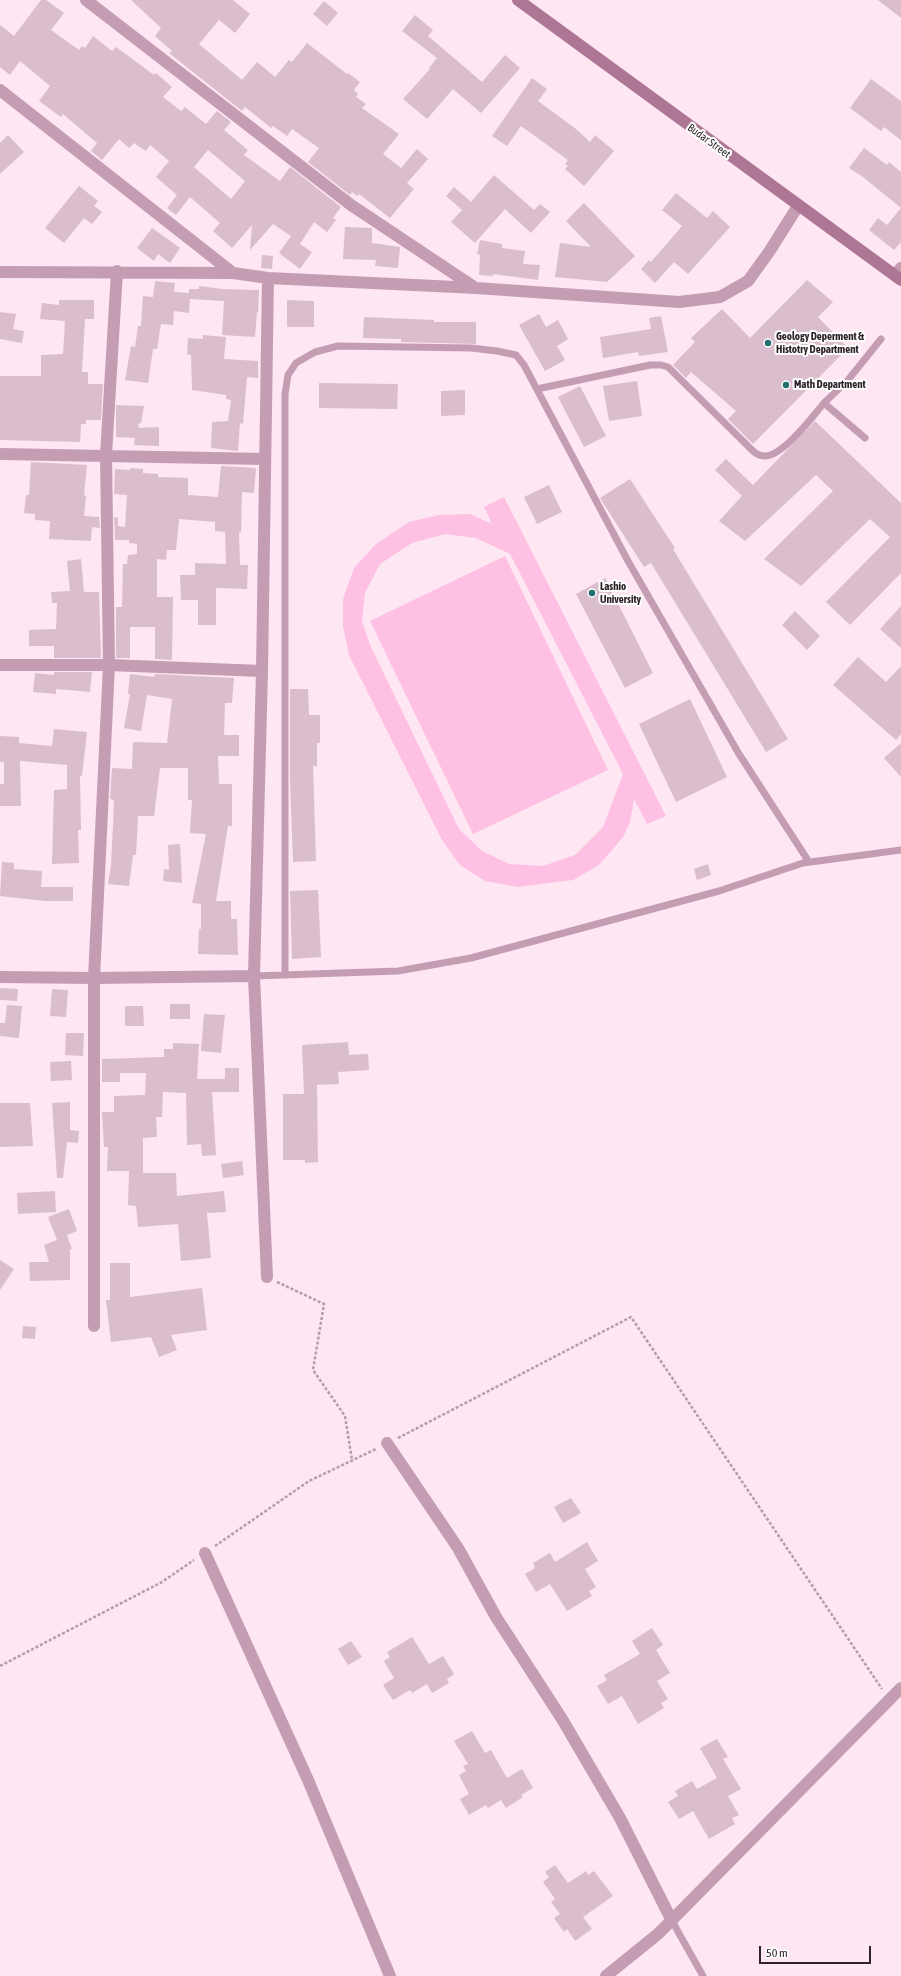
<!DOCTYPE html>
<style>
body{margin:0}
#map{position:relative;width:901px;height:1976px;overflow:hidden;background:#fee6f2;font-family:"Asap Condensed",sans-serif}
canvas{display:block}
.scale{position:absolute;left:759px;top:1946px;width:112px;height:18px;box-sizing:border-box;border:2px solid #2e2329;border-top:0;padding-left:5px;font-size:12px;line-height:14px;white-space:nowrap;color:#2e2329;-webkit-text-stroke:3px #fff;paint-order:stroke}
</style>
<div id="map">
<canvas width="901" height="1976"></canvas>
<div class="scale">50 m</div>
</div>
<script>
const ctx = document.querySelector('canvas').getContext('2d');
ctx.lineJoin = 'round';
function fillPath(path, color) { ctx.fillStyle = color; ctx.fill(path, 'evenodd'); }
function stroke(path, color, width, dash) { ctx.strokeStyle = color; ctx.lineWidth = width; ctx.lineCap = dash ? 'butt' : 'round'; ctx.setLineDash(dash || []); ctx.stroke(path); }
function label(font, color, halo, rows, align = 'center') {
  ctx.font = font + ' "Asap Condensed",sans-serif'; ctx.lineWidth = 4; ctx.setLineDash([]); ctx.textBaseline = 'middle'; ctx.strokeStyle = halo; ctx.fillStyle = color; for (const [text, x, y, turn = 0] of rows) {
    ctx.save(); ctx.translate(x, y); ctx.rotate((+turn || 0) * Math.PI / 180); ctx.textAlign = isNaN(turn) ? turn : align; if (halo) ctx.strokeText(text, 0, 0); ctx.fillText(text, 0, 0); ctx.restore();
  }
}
const green = new Path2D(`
 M504 497 666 816 647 824 634 799 630 822 623 837 599 865 573 880 518 887 485 881 460 865 442 840 349 655 343 626V599L354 568 376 544 409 522 439 515 470 514 492 524 484 507ZM445 534 476 538 510 554 623 774 603 827 575 855 543 866 509 864 482 851 459 829 370 645 362 621 365 593 380 564 412 543Z
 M505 556 608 770 473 834 370 621Z`);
const building = new Path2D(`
 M41 0H46L64 13 51 30 79 50 82 46 85 48 93 36 112 51 116 47 154 75 156 73 172 87 163 97 181 111 185 107 206 124 217 111 231 122 224 130 248 150 244 155 280 181 290 167 341 207 333 218 336 220 327 232 314 222 300 244 312 252 300 269 279 253 291 236 273 224 250 250 252 225 232 248 213 231 220 223 190 197 176 215 167 208 177 195 156 177 169 161 150 145 146 151 134 143 129 148 119 139 102 160 91 151 97 143 63 114 61 117 39 101 50 86 20 61 10 75 0 67V25L14 36ZM208 150 245 181 231 199 194 167Z
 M131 0H233L250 14 235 33 219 20 199 44 242 80 257 62 275 77 289 60 292 62 307 43 347 74 348 73 360 82 354 90 358 94 356 97 366 104 362 108 399 134 383 154 401 168 417 149 428 159 407 183 414 189 390 218 359 194 357 196 352 192 350 195 308 162 319 148 292 129 287 136 273 126 271 128 245 107 242 111 169 53 172 51 155 36 161 28Z
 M878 0H901V18Z
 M324 1 338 13 327 26 313 14Z
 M415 15 433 30 428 36 482 82 505 55 520 68 481 113 453 89 427 119 403 99 430 69 429 68 437 58 402 31Z
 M532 78 547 89 538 101 576 129 590 142 595 135 614 151 584 186 565 169 568 166 565 164 568 160 521 126 507 146 492 136Z
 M871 79 901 101V140L884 127 881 131 850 108Z
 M8 135 24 152 0 174V143Z
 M864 148 887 165 889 162 901 172V208L863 177 849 168Z
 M494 175 534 210 540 204 550 212 531 233 505 209 475 243 451 222 462 210 446 196 454 187 471 202Z
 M79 186 98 201 94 206 102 212 92 224 84 218 64 243 45 228Z
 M676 193 707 218 713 211 730 227 688 274 674 262 655 283 641 269 649 260 651 262 682 226 662 210Z
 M584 203 635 256 607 282 555 277 560 243 591 247 566 221Z
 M901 208V242L894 250 869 230 878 218 887 225Z
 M345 227 372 228V243L400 247 398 268 375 266 376 260 343 259Z
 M152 228 180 248 170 263 158 254 154 261 137 248Z
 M480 240 502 244V248L525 251 523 264 540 265 538 280 493 274V276L479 275 480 255 477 254Z
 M262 255 273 256 272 269 261 268Z
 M807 280 833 302 818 317 848 348 753 444 728 419 736 411 691 372 686 378 673 365 695 342 691 338 722 309 750 338Z
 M155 281 175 283 174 292 189 293V289H199V286L222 289 259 290 258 312H257L255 337 222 335 224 301 190 299 189 313 174 311 173 325 161 324 157 349H153L148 383 125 380 131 346 135 347 138 326H141L143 296 153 297Z
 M59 300H94V319H85L82 372H88V384H103L101 420H86V424H81L80 442 0 440V376H41V355L63 354 65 321 40 319 42 303 59 305Z
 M287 300 314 301V327H287Z
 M0 312 16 314 13 329 24 331 22 343 0 339Z
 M539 314 546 327 558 320 568 339 557 346 565 360 545 371 519 325Z
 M661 316 668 352 639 356 638 352 603 358 600 337 651 329 649 318Z
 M364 317 434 320V322H476V344L401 342V339L363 338Z
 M203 335 226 337 224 359 258 361V378L247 377 243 424 240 423 238 451 211 448 212 422 228 421 231 400 226 399V395L192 390 191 355 187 354 188 338 203 339Z
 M637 381 642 416 609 421 603 386Z
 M319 383 398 384 397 409 319 408Z
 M580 386 606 436 584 447 558 397Z
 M465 390V415L441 416V391Z
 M116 405 144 406 141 423 138 424 139 428 159 427V446L134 445 135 438 116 437Z
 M815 421 901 503V573L850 625 826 602 890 537 870 519 801 586 764 559 833 491 816 475 745 541 719 521 742 496 715 470 726 459 753 485Z
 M31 462 87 465 84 495 86 496 84 516 99 517 100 528 92 527 91 541 49 539 50 521 35 520V514L24 513 26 495H29Z
 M221 466 256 468 254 493 242 492 241 532H239L240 565H248L247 589 216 588V625H198V600H181L180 575H195V563L226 564 225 532 215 531V522L179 519 176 550H167L166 560 157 559V597H173L172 660 155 659V627H130V658H116V607H122L123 564H127L128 555 137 554V544L129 543V540H115L114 517 118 518V526L125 527 127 495 114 494 115 469 130 470V468L143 469V473L158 474V477L188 478V495L218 497Z
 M630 479 675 548 673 549 788 739 766 752 651 563 644 567 600 498Z
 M549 485 562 512 537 524 524 497Z
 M81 559 84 592H99L101 658H54V646H29V630L56 629 57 603H52L51 592 70 591 67 561Z
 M605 578 653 673 625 688 576 594Z
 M901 606V648L880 629Z
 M795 611 820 636 807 650 782 625Z
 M858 657 886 682 901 666V734L896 740 833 685Z
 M54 672H92L90 692 56 689V694L33 692 35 673 54 675Z
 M130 674 154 677 155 674 234 678 232 703H225L224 735H239V756H218L219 784H232V826H228L216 901H231V919H237L238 955 198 954 199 929H201V904L192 903 206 834 190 833 192 800H188V768H160L154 816H138L136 855H133L129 886 108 884 111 865 113 826 114 800 110 799 112 768 132 769 133 742 167 743 172 699 147 695 141 731 124 728 130 694H128Z
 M290 689H308L309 715H320V743H317V766H313L316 861 293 862 290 780Z
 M690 699 727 777 676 802 639 724Z
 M54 729 87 732 82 776H80L81 830H78L79 863 52 864 54 790 67 789V765L20 761 21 806H0V784H4V762H0V736L19 737V743L52 746Z
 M901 743V777L884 758Z
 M180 844 182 883 163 881 164 869 169 870 168 845Z
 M2 862 14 863V869L42 871 41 887H73V901H45L0 896Z
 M708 864 711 875 697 880 694 869Z
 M318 890 321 957 292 959 290 891Z
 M0 988 18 989 17 1001 0 1000Z
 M52 989 68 990 66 1017 50 1016Z
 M170 1004H190V1019H170Z
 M7 1005 22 1006 19 1038 0 1036V1023H5Z
 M125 1006H143L144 1026H125Z
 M204 1014 225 1015 221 1053 201 1051Z
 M66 1033H84L83 1056 65 1055Z
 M348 1042 349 1055 368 1054 369 1070 338 1072 339 1084 317 1085 318 1162 305 1163V1160H283V1094H304L302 1045Z
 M173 1043 199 1044 197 1079H225V1068H239V1092H212L216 1155 202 1156 201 1144 187 1145 186 1093 163 1092 162 1117H156L157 1137 143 1138V1173H176L177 1196 224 1191 226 1212 207 1213 211 1258 181 1261 178 1224 138 1227 136 1206 128 1205 129 1171H107L108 1147H104L102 1112H114V1096L145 1095 146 1073H120V1082H102V1059L164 1057V1049H173Z
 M71 1061 72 1080 51 1081 50 1062Z
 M70 1102V1130L79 1131 78 1143 67 1142 63 1178H57L52 1103Z
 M0 1103H30L33 1146 0 1147Z
 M242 1161 244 1175 223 1178 221 1164Z
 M55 1191 56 1212 18 1214 17 1193Z
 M69 1209 77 1231 67 1235 72 1249H70V1280L30 1281 29 1262H49L44 1245 57 1240 48 1217Z
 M0 1260 14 1269 0 1290Z
 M110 1263H130V1297L202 1288 207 1330 171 1335 177 1350 159 1357 151 1337 111 1342 106 1300H110Z
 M23 1326 36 1327 35 1339 22 1338Z
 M571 1498 581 1513 563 1523 554 1507Z
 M587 1542 598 1561 585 1569 596 1587 589 1591 592 1596 567 1611 550 1584 536 1592 525 1574 535 1568 533 1563 550 1553 555 1562Z
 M652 1628 663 1645 656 1650 670 1673 657 1681 668 1699 661 1703 664 1708 638 1724 622 1696 608 1704 597 1686 607 1680 604 1675 640 1654 632 1641Z
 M412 1637 429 1664 443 1656 454 1674 447 1679 449 1683 432 1693 427 1684 412 1693 410 1690 393 1700 383 1685 394 1678 384 1661 390 1657 387 1652Z
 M351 1641 362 1657 348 1665 338 1649Z
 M472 1731 485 1753 491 1750 507 1778 522 1769 533 1788 521 1795 523 1797 506 1808 501 1800 488 1808 486 1805 469 1815 460 1799 469 1794 459 1775 466 1771 463 1766 468 1764 454 1741Z
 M717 1739 728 1757 723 1759 741 1789 728 1796 739 1815 732 1818 735 1824 709 1839 693 1811 679 1819 668 1802 678 1796 675 1791 692 1781 697 1789 717 1778 700 1748Z
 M555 1865 568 1883 586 1871 588 1875 594 1871 613 1896 583 1917 592 1929 575 1941 567 1929 564 1932 554 1918 560 1914 551 1902 555 1899 543 1882 549 1877 545 1872Z`);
const path = new Path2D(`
 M277 1282 324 1304 313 1370 345 1416 352 1460
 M398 1438 631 1317 882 1689
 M215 1546 309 1481 376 1449
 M0 1666 162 1582 194 1560`);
const lane = new Path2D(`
 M537 389 650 365H661L668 367 752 450C756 454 759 456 765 456 783 456 813 416 824 403
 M865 438 824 403 848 380 881 339
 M285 975V394L288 375 296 363 315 352 338 346 471 348 497 351 516 355 524 365 628 561 739 754 809 862
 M254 976 398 971 471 958 719 891 803 863 901 850
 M672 1921 703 1976`);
const street = new Path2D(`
 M86 0 351 205 474 287
 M0 90 233 273
 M0 272 233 273 268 278 476 288 679 302 720 297 748 281 769 252 798 206
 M895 275 901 268
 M0 454 265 459
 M0 665H109L262 671
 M254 976 267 1277
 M0 977 94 978 254 976 262 671 268 278
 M94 1326V978L109 665 106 455 117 271
 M387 1443 458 1548 496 1617 562 1719 620 1818 672 1921
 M205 1553 308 1780 390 1976
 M606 1976 658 1934 901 1688`);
const secondary = new Path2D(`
 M518 0 901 280`);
const markers = [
 [768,343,4,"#236f6e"],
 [786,385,4,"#236f6e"],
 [592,593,4,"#236f6e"]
];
const streetNames = [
 ["Budar Street",709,141,36]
];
const poiNames = [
 ["Geology Deperment &",776,337],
 ["Histotry Department",776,350],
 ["Math Department",794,385],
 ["Lashio",600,587],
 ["University",600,600]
];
fillPath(green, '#ffc1e3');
fillPath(building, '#dabecd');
stroke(path, '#b29ea8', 2.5, [3, 2]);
stroke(lane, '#c49db2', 7);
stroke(street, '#c49db2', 12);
stroke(secondary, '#ad7695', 12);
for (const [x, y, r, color] of markers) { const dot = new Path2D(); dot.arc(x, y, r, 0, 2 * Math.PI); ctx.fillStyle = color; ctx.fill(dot); stroke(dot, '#fff', 1.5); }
label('11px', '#2e2329', '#fff', streetNames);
label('bold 11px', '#2e2329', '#fff', poiNames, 'left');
</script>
